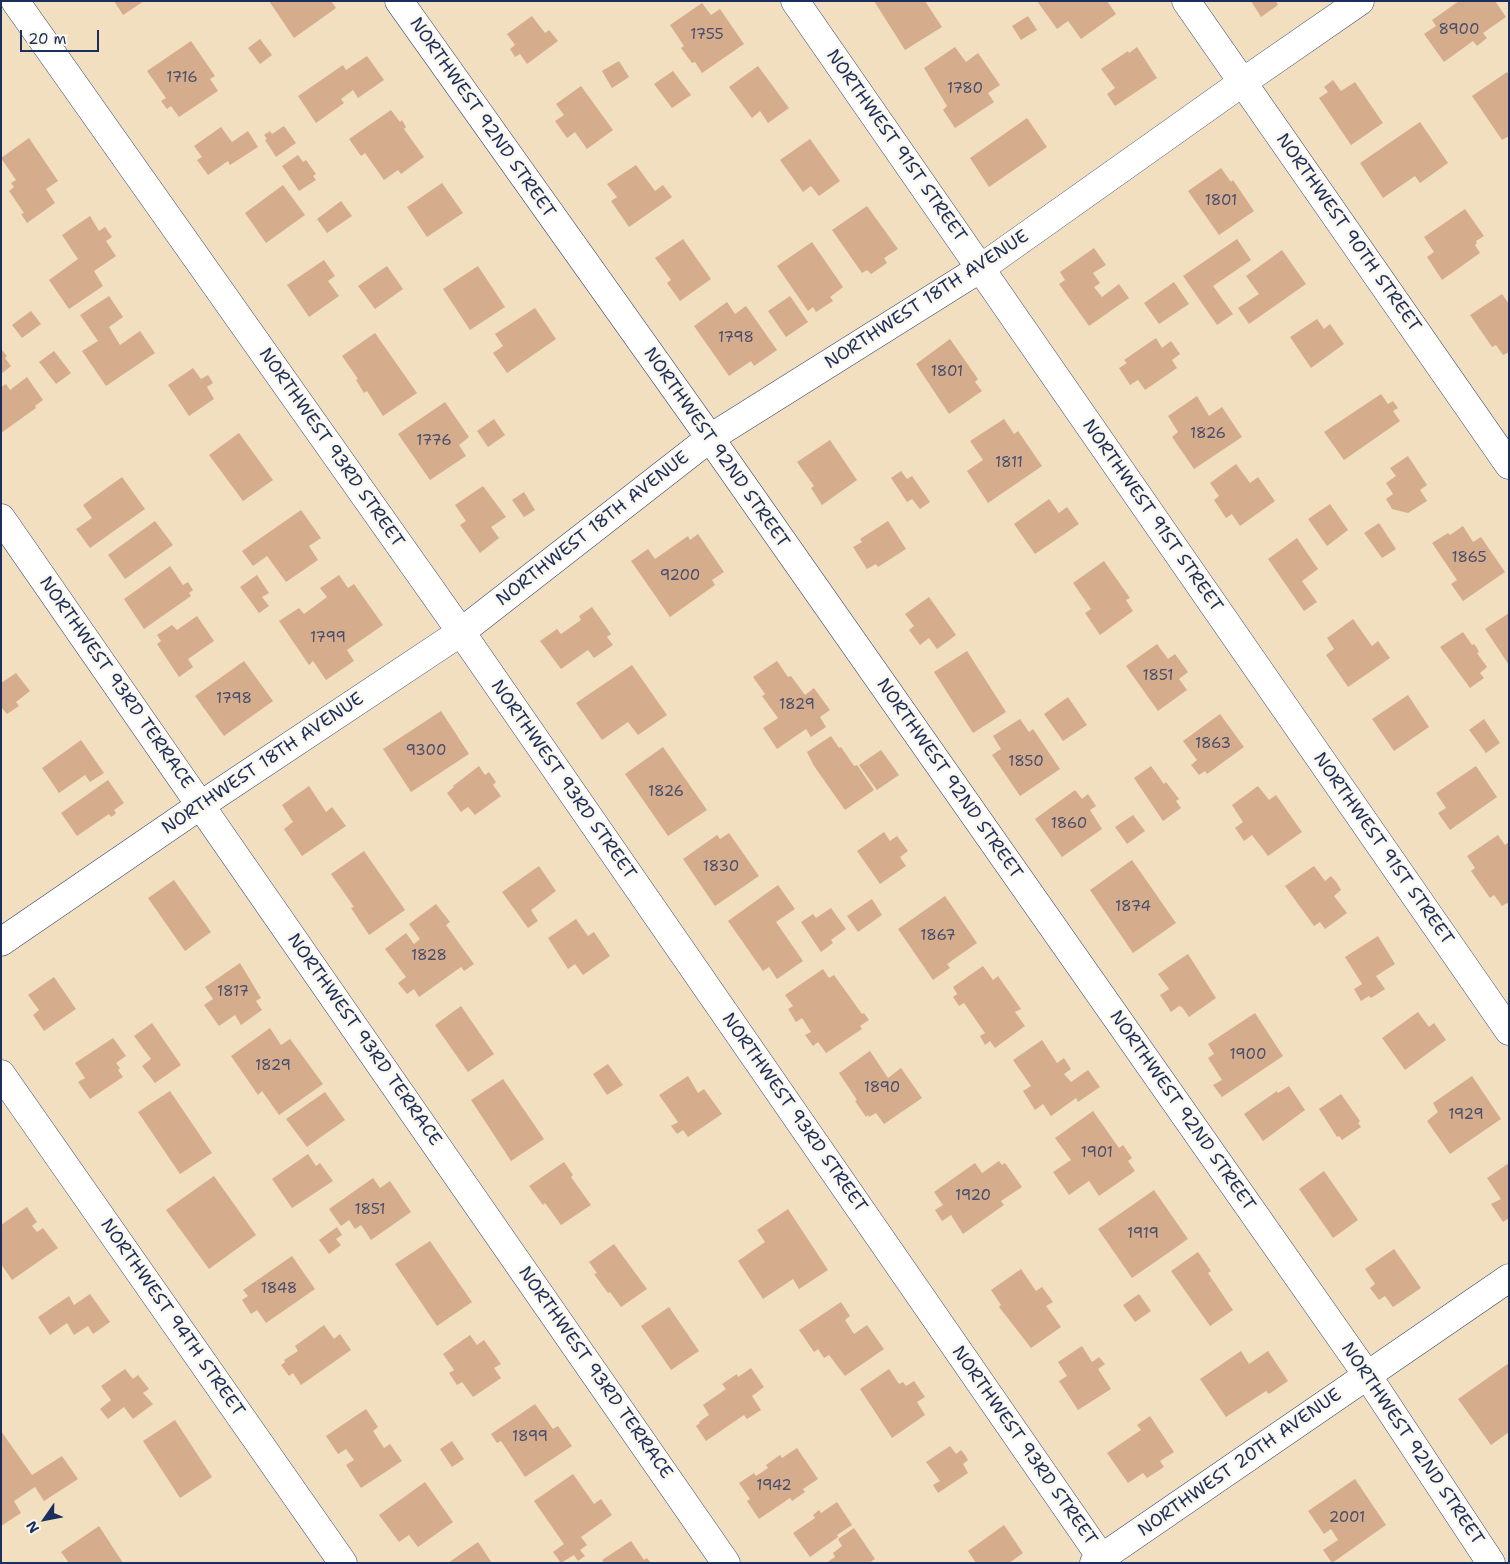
<!DOCTYPE html>
<style>
body{margin:0}
#map{position:relative;width:1510px;height:1564px;overflow:hidden;background:#f1dfc0;font-family:"Shantell Sans",sans-serif}
canvas{display:block}
.frame{position:absolute;inset:0;border:2px solid #1b2f5e;pointer-events:none}
.north{position:absolute;left:20px;top:1494px;width:50px;height:50px;-webkit-text-stroke:4px #fbf7ec;paint-order:stroke;rotate:237deg;font-size:14px;font-weight:700;line-height:20px;text-align:center;color:#1b2f5e}
.north::after{content:'';display:block;margin:auto;width:18px;height:22px;background:#1b2f5e;clip-path:polygon(50% 0,100% 100%,50% 72%,0 100%)}
.scale{position:absolute;left:20px;top:30px;width:79px;height:22px;box-sizing:border-box;border:2px solid #1b2f5e;border-top:0;padding-left:6px;font-size:15px;line-height:18px;white-space:nowrap;color:#1b2f5e;-webkit-text-stroke:4px #fbf7ec;paint-order:stroke}
</style>
<div id="map">
<canvas width="1510" height="1564"></canvas>
<div class="frame"></div>
<div class="north">N</div>
<div class="scale">20 m</div>
</div>
<script>
const ctx = document.querySelector('canvas').getContext('2d');
ctx.lineJoin = 'round';
function fillPath(path, color) { ctx.fillStyle = color; ctx.fill(path, 'evenodd'); }
function stroke(path, color, width, dash) { ctx.strokeStyle = color; ctx.lineWidth = width; ctx.lineCap = dash ? 'butt' : 'round'; ctx.setLineDash(dash || []); ctx.stroke(path); }
function label(font, color, halo, rows, align = 'center') {
  ctx.font = font + ' "Shantell Sans",sans-serif'; ctx.lineWidth = 5; ctx.setLineDash([]); ctx.textBaseline = 'middle'; ctx.strokeStyle = halo; ctx.fillStyle = color; for (const [text, x, y, turn = 0] of rows) {
    ctx.save(); ctx.translate(x, y); ctx.rotate((+turn || 0) * Math.PI / 180); ctx.textAlign = isNaN(turn) ? turn : align; if (halo) ctx.strokeText(text, 0, 0); ctx.fillText(text, 0, 0); ctx.restore();
  }
}
const building = new Path2D(`
 M114 1H144L123 15Z
 M269 1H331L336 8 294 38Z
 M874 1H925L942 27 905 50Z
 M1037 1H1107L1116 14 1081 39 1068 21 1057 29Z
 M1251 1H1276L1278 5 1261 17Z
 M1459 1H1495L1506 17 1483 33 1487 38 1477 46 1473 41 1444 62 1424 34 1436 26 1432 20Z
 M702 3 711 15 720 9 744 44 702 73 695 62 692 63 681 48 684 46 670 25Z
 M532 16 545 33 549 30 558 41 527 64 520 54 515 57 510 49 515 45 507 34Z
 M1028 16 1037 30 1021 40 1012 26Z
 M260 39 272 55 260 64 248 48Z
 M191 41 215 76 210 79 218 91 179 117 171 106 167 109 161 101 166 98 147 71Z
 M955 47 966 62 978 53 1000 85 988 93 994 102 955 128 943 110 947 106 924 68Z
 M1137 47 1157 78 1115 106 1107 94 1115 88 1101 69 1128 51 1129 53Z
 M367 56 384 80 358 98 353 90 341 99 344 103 316 123 298 96 343 65 346 70Z
 M619 61 629 77 612 88 602 71Z
 M758 66 789 108 768 123 760 111 752 118 729 87Z
 M673 71 691 95 672 108 654 84Z
 M1507 72 1509 75V136L1502 140 1472 96Z
 M1333 80 1341 91 1355 82 1383 123 1351 145 1319 98 1328 92 1324 87Z
 M581 86 613 130 587 149 575 132 567 138 555 121 564 115 556 104Z
 M391 110 400 122 402 120 406 127 404 129 424 157 401 174 398 170 384 180 365 153 361 156 349 139Z
 M1027 118 1047 147 989 187 970 158Z
 M1420 122 1448 163 1420 183 1415 176 1383 198 1360 163Z
 M284 126 296 143 276 157 265 140 267 139 264 135 270 131 272 134Z
 M221 127 232 142 248 131 258 147 230 165 228 161 208 175 197 160 202 157 194 146Z
 M29 138 58 181 46 189 55 203 27 223 21 214 24 213 9 191 14 187 11 183 16 180 1 158Z
 M810 139 840 181 819 196 811 186 803 192 780 160Z
 M298 155 303 162 306 160 316 174 313 176 316 180 299 191 282 166Z
 M636 165 655 191 663 185 672 197 629 227 611 201 617 197 607 184Z
 M1221 168 1231 182 1233 180 1254 211 1219 235 1188 191Z
 M442 183 463 213 427 237 407 207Z
 M283 185 305 215 266 243 245 213Z
 M341 201 352 216 327 233 317 219Z
 M867 206 898 249 884 258 887 263 871 274 867 270 862 273 832 230Z
 M1465 209 1484 236 1476 241 1477 243 1475 245 1480 253 1442 280 1427 257 1434 252 1424 237Z
 M90 216 99 231 105 227 112 237 106 241 116 256 94 271 103 286 69 309 49 280 78 259 62 235Z
 M683 239 711 279 680 301 667 283 671 280 655 258Z
 M1237 239 1251 260 1213 286 1233 314 1217 325 1183 276Z
 M812 242 843 287 830 297 833 301 816 312 813 307 808 311 777 266Z
 M1094 248 1106 265 1093 273 1100 283 1094 287 1102 297 1119 284 1129 298 1089 326 1059 284 1065 280 1060 272Z
 M1282 250 1306 284 1249 324 1238 308 1259 294 1246 276Z
 M324 260 335 276 328 281 339 296 309 317 287 285Z
 M387 266 403 289 375 309 358 286Z
 M478 266 505 307 470 330 443 289Z
 M1174 282 1189 304 1159 324 1144 303Z
 M1502 294 1509 304V352L1503 355 1496 345 1492 347 1470 315Z
 M109 296 123 317 109 327 120 345 140 331 155 353 106 386 82 351 98 341 80 315Z
 M790 296 808 322 786 337 768 311Z
 M727 302 735 314 746 306 777 350 754 366 751 361 729 376 694 326Z
 M535 308 556 339 507 373 493 353 503 346 495 334Z
 M31 311 41 324 22 338 12 325Z
 M1317 319 1324 329 1330 324 1344 344 1311 368 1290 337Z
 M375 333 417 393 383 416 367 391 364 393 356 380 358 379 342 356Z
 M1156 338 1162 348 1171 341 1180 354 1172 360 1177 368 1145 390 1138 380 1130 385 1119 368 1127 363 1124 360Z
 M950 339 978 379 975 382 982 391 949 414 916 364Z
 M1 349 7 356 5 358 11 366 1 374Z
 M54 351 71 373 56 384 39 362Z
 M193 368 201 379 208 375 213 383 207 387 214 399 189 416 168 385Z
 M27 377 43 400 35 406 36 408 1 433V387L6 384 10 390Z
 M1381 394 1388 404 1393 401 1398 408 1393 411 1400 421 1344 460 1324 432Z
 M1197 396 1209 416 1222 407 1242 437 1194 469 1172 437 1178 432 1168 416Z
 M445 402 469 437 459 445 466 456 430 480 398 434Z
 M494 419 505 435 488 447 477 431Z
 M1004 419 1014 434 1018 431 1042 466 988 503 967 471 983 460 970 441Z
 M239 433 273 480 243 501 209 455Z
 M830 440 857 480 822 505 811 488 814 486 797 462Z
 M1408 456 1427 485 1420 490 1427 501 1408 513 1392 509 1386 499 1393 494 1386 483 1396 476 1390 468Z
 M1236 464 1250 483 1258 477 1275 501 1240 526 1232 514 1226 518 1214 500 1219 496 1210 483Z
 M901 471 907 479 912 476 930 502 920 509 912 499 907 502 891 478Z
 M122 477 145 509 90 548 76 529 92 518 83 505Z
 M483 486 506 517 491 527 499 538 480 553 460 525 466 521 455 505Z
 M524 492 535 510 524 517 512 500Z
 M1049 499 1059 513 1067 507 1079 524 1035 554 1014 524Z
 M1330 504 1348 530 1327 546 1308 519Z
 M301 510 321 538 309 546 318 560 286 582 267 556 253 566 242 551Z
 M155 521 173 545 125 579 108 555Z
 M888 521 906 549 878 567 876 564 867 569 853 547 862 542 860 539Z
 M1379 523 1396 549 1382 558 1364 533Z
 M1463 526 1473 542 1481 537 1505 572 1463 601 1451 584 1457 580 1432 543 1448 533 1450 535Z
 M698 534 724 572 712 580 715 585 670 617 631 561 648 549 655 559 688 536 690 540Z
 M1297 538 1318 569 1302 581 1317 602 1304 611 1268 559Z
 M1104 561 1130 598 1126 600 1133 611 1100 635 1085 613 1091 609 1073 583Z
 M170 566 183 585 188 582 193 590 189 593 191 596 144 629 124 599Z
 M257 575 269 593 262 597 269 606 259 613 240 587Z
 M339 575 348 588 354 584 383 625 347 650 354 661 326 680 313 661 309 665 279 621 299 608 304 614 327 597 320 588Z
 M929 597 956 635 937 649 929 638 920 645 909 630 914 626 905 614Z
 M592 607 611 634 607 637 613 645 594 658 588 650 561 669 540 641 557 629 561 634 581 620 579 616Z
 M1509 613V665L1485 629Z
 M197 616 214 641 188 659 193 667 179 677 157 644 161 641 157 635 172 625 177 630Z
 M1353 619 1372 646 1378 641 1390 658 1348 687 1326 655 1334 649 1327 638Z
 M1463 632 1472 645 1474 644 1477 648 1479 652 1477 653 1487 667 1480 673 1484 678 1470 688 1440 647Z
 M1157 644 1168 659 1175 654 1188 672 1179 679 1187 690 1158 711 1126 666Z
 M967 651 1006 712 973 733 934 672Z
 M244 661 273 701 224 736 195 696Z
 M777 661 788 677 791 676 805 695 814 688 830 710 820 717 826 727 811 737 806 729 777 749 763 728 778 718 762 696 765 694 753 677Z
 M632 665 667 715 638 735 628 722 602 740 576 703Z
 M16 673 30 691 16 702 19 706 7 714 1 707V683Z
 M1408 695 1429 727 1394 751 1372 719Z
 M1068 697 1087 725 1063 741 1044 714Z
 M441 711 469 754 411 792 383 749Z
 M1220 714 1244 747 1207 774 1205 771 1199 775 1191 765 1197 760 1183 741Z
 M1020 719 1029 732 1033 729 1060 769 1020 796 992 755 1001 749 993 736Z
 M1484 719 1500 743 1486 753 1469 730Z
 M831 736 839 748 841 747 854 766 857 765 874 790 845 810 814 766 807 752Z
 M81 740 104 773 90 782 85 775 59 793 42 768Z
 M663 747 707 810 668 836 625 774Z
 M881 750 899 775 877 790 859 765Z
 M479 766 485 775 489 772 496 782 493 785 501 796 475 815 468 807 461 812 447 793 454 787 453 786Z
 M1151 766 1164 784 1166 782 1179 799 1176 801 1181 808 1163 821 1134 778Z
 M1476 766 1497 797 1450 830 1438 813 1446 808 1436 793Z
 M108 780 124 803 114 810 116 813 114 815 111 817 109 814 77 836 61 813Z
 M309 786 326 812 332 807 346 826 302 856 284 829 293 822 282 805Z
 M1258 786 1269 800 1276 795 1302 832 1268 856 1252 835 1244 841 1235 828 1243 822 1232 805Z
 M1075 790 1082 799 1088 794 1096 806 1090 810 1102 829 1062 857 1035 819Z
 M1133 815 1145 831 1127 844 1115 827Z
 M884 832 890 841 897 836 908 851 900 857 906 866 880 884 857 851Z
 M729 833 759 876 715 906 683 859 717 835 720 839Z
 M1498 835 1505 845 1509 842V902L1502 906 1494 895 1490 898 1471 871 1475 868 1467 856Z
 M364 851 405 910 369 935 351 908 354 907 331 874Z
 M1132 860 1176 923 1133 953 1090 890Z
 M539 866 556 891 531 910 538 921 528 928 502 892Z
 M1314 866 1325 881 1331 876 1337 883 1341 890 1334 896 1347 913 1325 929 1320 922 1314 926 1285 886Z
 M174 880 211 932 185 951 148 898Z
 M778 885 795 909 776 922 803 961 777 979 769 967 763 971 728 921Z
 M945 896 977 943 947 964 950 968 933 980 898 929Z
 M872 899 882 915 858 932 847 916Z
 M436 904 450 922 446 925 474 964 464 971 461 967 419 997 414 989 407 994 398 983 406 977 385 949 406 933 414 944 420 939 409 924Z
 M831 908 846 929 831 940 833 943 821 952 801 922 813 914 816 918Z
 M576 919 588 936 594 932 610 956 583 975 575 964 568 969 548 938Z
 M1378 936 1395 964 1376 976 1385 989 1371 998 1369 996 1361 1001 1354 989 1362 984 1345 957Z
 M1188 954 1216 998 1189 1017 1182 1007 1179 1006 1171 1012 1160 995 1169 989 1158 974Z
 M240 963 261 998 256 1001 262 1010 241 1025 235 1015 219 1026 204 1005 213 999 205 987Z
 M983 966 993 980 998 976 1021 1009 1015 1012 1025 1026 995 1048 990 1041 985 1045 980 1036 985 1033 964 1003 959 1006 953 997 957 994 953 987Z
 M823 969 829 978 834 975 862 1014 864 1013 869 1020 860 1026 862 1029 826 1053 818 1042 813 1046 805 1035 811 1032 802 1018 796 1022 788 1009 793 1006 785 995Z
 M54 977 76 1009 44 1031 33 1015 39 1010 28 995Z
 M461 1006 494 1054 468 1072 435 1025Z
 M1418 1012 1429 1027 1434 1023 1446 1040 1405 1070 1382 1038Z
 M1255 1013 1283 1056 1222 1097 1213 1085 1222 1080 1208 1058 1214 1054 1208 1044Z
 M152 1023 181 1065 155 1083 142 1066 151 1059 134 1036Z
 M270 1028 281 1045 290 1039 323 1084 279 1115 262 1091 258 1095 231 1056Z
 M113 1038 126 1056 116 1063 120 1068 118 1070 123 1077 90 1099 78 1082 85 1078 75 1063Z
 M1042 1040 1057 1063 1064 1058 1071 1069 1064 1074 1071 1082 1088 1070 1100 1087 1078 1102 1076 1098 1051 1116 1043 1104 1035 1110 1023 1091 1031 1086 1013 1060Z
 M870 1051 888 1078 901 1068 922 1098 884 1124 876 1113 869 1117 868 1115 866 1117 855 1101 857 1100 839 1073Z
 M608 1064 623 1085 607 1095 593 1074Z
 M688 1076 698 1093 704 1089 722 1114 688 1137 683 1130 677 1134 671 1126 678 1122 659 1095Z
 M1472 1076 1501 1119 1450 1154 1427 1121 1438 1112 1433 1103Z
 M503 1079 544 1139 511 1161 471 1100Z
 M1289 1086 1305 1110 1263 1141 1244 1114 1277 1091 1278 1093Z
 M170 1091 212 1153 180 1174 138 1112Z
 M325 1092 345 1120 307 1147 286 1119Z
 M1341 1094 1360 1121 1358 1123 1361 1127 1342 1140 1339 1136 1337 1137 1319 1109Z
 M1093 1111 1119 1148 1123 1145 1132 1158 1128 1161 1135 1171 1099 1196 1089 1181 1069 1195 1053 1172 1071 1160 1055 1138Z
 M308 1154 316 1166 320 1163 333 1181 292 1208 272 1179Z
 M999 1161 1002 1165 1005 1163 1022 1187 1001 1201 1004 1205 963 1234 951 1215 942 1221 935 1210 943 1205 934 1192 975 1163 982 1173Z
 M564 1162 573 1175 571 1177 591 1205 561 1225 545 1203 543 1205 529 1186Z
 M1509 1163V1218L1503 1222 1491 1204 1501 1199 1487 1178Z
 M1324 1171 1358 1220 1333 1238 1299 1189Z
 M214 1176 256 1235 209 1269 166 1210Z
 M373 1178 380 1188 390 1181 411 1212 371 1240 361 1225 355 1229 349 1220 341 1226 329 1209Z
 M1154 1190 1188 1239 1132 1278 1098 1229Z
 M27 1207 37 1222 32 1226 37 1232 43 1228 58 1248 12 1280 1 1264V1225Z
 M788 1209 828 1270 799 1289 793 1279 763 1299 738 1261 765 1242 757 1230Z
 M337 1227 342 1235 336 1239 341 1245 329 1254 319 1240Z
 M430 1241 472 1302 437 1326 395 1264Z
 M614 1244 647 1289 621 1307 610 1292 608 1293 594 1274 597 1273 589 1262Z
 M1394 1249 1421 1288 1393 1307 1385 1296 1379 1300 1370 1288 1375 1284 1365 1269Z
 M1198 1252 1211 1271 1208 1273 1233 1310 1210 1326 1171 1271Z
 M292 1256 315 1289 266 1323 257 1310 251 1314 242 1300 248 1296 243 1290Z
 M1021 1269 1036 1291 1042 1287 1053 1302 1046 1306 1061 1327 1031 1348 999 1307 1001 1305 991 1290Z
 M90 1294 110 1322 93 1334 88 1326 74 1335 67 1323 50 1335 38 1317 69 1296 74 1305Z
 M1139 1294 1151 1311 1135 1322 1123 1305Z
 M841 1302 850 1316 845 1320 854 1334 867 1325 884 1349 845 1376 829 1355 824 1358 818 1349 814 1352 799 1330Z
 M669 1307 699 1351 671 1370 641 1326Z
 M324 1325 334 1339 340 1334 351 1350 301 1385 293 1373 289 1376 281 1365 285 1362 284 1360 298 1351 295 1346Z
 M470 1335 477 1345 484 1340 501 1364 494 1368 501 1378 473 1397 462 1382 457 1385 449 1373 454 1370 443 1354Z
 M1082 1346 1092 1362 1099 1357 1105 1364 1098 1369 1111 1389 1078 1410 1059 1381 1067 1376 1058 1362Z
 M1241 1351 1249 1364 1268 1351 1288 1381 1269 1394 1266 1391 1226 1417 1200 1379Z
 M1509 1363V1432L1491 1445 1458 1399Z
 M751 1368 764 1387 752 1396 761 1410 747 1419 744 1415 706 1441 696 1426 700 1423 699 1422 709 1415 703 1405 726 1389 722 1384 737 1374 738 1377Z
 M125 1369 133 1379 138 1375 149 1389 143 1393 153 1404 133 1419 124 1407 108 1419 100 1409 111 1400 101 1386Z
 M889 1369 899 1384 903 1382 906 1386 914 1381 925 1397 917 1402 925 1415 892 1438 860 1389Z
 M535 1404 553 1429 558 1426 572 1446 525 1477 501 1441 497 1443 491 1434Z
 M366 1409 378 1427 373 1431 384 1448 390 1444 402 1461 361 1488 346 1465 354 1460 346 1449 338 1454 326 1436Z
 M1150 1416 1174 1452 1160 1461 1164 1467 1147 1478 1143 1473 1128 1483 1107 1453 1141 1430 1137 1425Z
 M175 1420 212 1477 180 1498 143 1441Z
 M1 1431 32 1475 62 1456 78 1479 44 1501 35 1487 14 1501 21 1513 1 1526Z
 M452 1441 464 1459 452 1467 440 1449Z
 M950 1446 956 1454 961 1450 965 1455 968 1460 963 1464 968 1473 938 1493 933 1485 940 1481 926 1462Z
 M797 1448 818 1479 803 1489 805 1492 792 1501 790 1498 759 1519 747 1501 750 1499 739 1483 754 1473 756 1476 768 1468 766 1465 780 1455 782 1458Z
 M573 1474 594 1504 601 1499 612 1515 581 1537 587 1545 580 1550 585 1556 578 1561 574 1555 561 1563 553 1552 564 1544 534 1501Z
 M1355 1479 1386 1525 1332 1563 1323 1550 1338 1540 1331 1529 1324 1534 1308 1511Z
 M425 1482 453 1522 418 1547 409 1535 399 1542 379 1515Z
 M837 1502 852 1525 837 1535 838 1537 810 1557 793 1533 815 1518 813 1515 819 1510 821 1513Z
 M1004 1525 1023 1553 1009 1563H976L968 1551Z
 M99 1526 123 1563H69L61 1552Z
 M854 1528 875 1559 869 1563H826L835 1557 833 1553 842 1546 838 1539Z
 M631 1541 644 1560 647 1558 651 1563H604L602 1560Z
 M478 1542 492 1563H448Z`);
const minor = new Path2D(`
 M15 1 461 632 1105 1563
 M399 1 710 438 1367 1375 1491 1563
 M795 1 1509 1031
 M1186 1 1509 465
 M1 518 726 1563
 M1 942 201 805 461 632 710 438 981 268 1243 82 1360 1
 M1 1074 343 1563
 M1094 1563 1509 1278`);
const numberNames = [
 ["8900",1459,30],
 ["1755",707,35],
 ["1716",182,78],
 ["1780",965,89],
 ["1801",1221,201],
 ["1798",736,338],
 ["1801",947,372],
 ["1826",1208,434],
 ["1776",434,441],
 ["1811",1009,463],
 ["1865",1469,558],
 ["9200",680,576],
 ["1799",328,638],
 ["1851",1158,676],
 ["1798",234,699],
 ["1829",797,705],
 ["1863",1213,744],
 ["9300",426,751],
 ["1850",1026,762],
 ["1826",666,792],
 ["1860",1069,824],
 ["1830",721,867],
 ["1874",1133,907],
 ["1867",938,936],
 ["1828",429,956],
 ["1817",233,992],
 ["1900",1248,1055],
 ["1829",273,1066],
 ["1890",882,1088],
 ["1929",1466,1115],
 ["1901",1097,1153],
 ["1920",973,1196],
 ["1851",370,1210],
 ["1919",1143,1234],
 ["1848",279,1289],
 ["1899",530,1437],
 ["1942",774,1486],
 ["2001",1347,1518]
];
const streetNames = [
 ["NORTHWEST 92ND STREET",482,118,55],
 ["NORTHWEST 91ST STREET",896,146,55],
 ["NORTHWEST 90TH STREET",1348,233,55],
 ["NORTHWEST 18TH AVENUE",927,300,-33],
 ["NORTHWEST 93RD STREET",331,448,55],
 ["NORTHWEST 92ND STREET",716,448,55],
 ["NORTHWEST 91ST STREET",1152,516,55],
 ["NORTHWEST 18TH AVENUE",593,529,-38],
 ["NORTHWEST 93RD TERRACE",116,683,55],
 ["NORTHWEST 18TH AVENUE",263,764,-34],
 ["NORTHWEST 92ND STREET",949,779,55],
 ["NORTHWEST 93RD STREET",563,780,55],
 ["NORTHWEST 91ST STREET",1383,849,55],
 ["NORTHWEST 93RD TERRACE",364,1040,55],
 ["NORTHWEST 92ND STREET",1182,1111,55],
 ["NORTHWEST 93RD STREET",794,1113,55],
 ["NORTHWEST 94TH STREET",172,1318,55],
 ["NORTHWEST 93RD TERRACE",595,1373,55],
 ["NORTHWEST 92ND STREET",1412,1444,56],
 ["NORTHWEST 93RD STREET",1024,1446,55],
 ["NORTHWEST 20TH AVENUE",1240,1463,-35]
];
fillPath(building, '#d5ad8d');
stroke(minor, '#3b496d', 29);
stroke(minor, '#fff', 28);
label('15px', '#4a4e6a', null, numberNames);
label('18px', '#1b2f5e', '#fbf7ec', streetNames);
</script>
